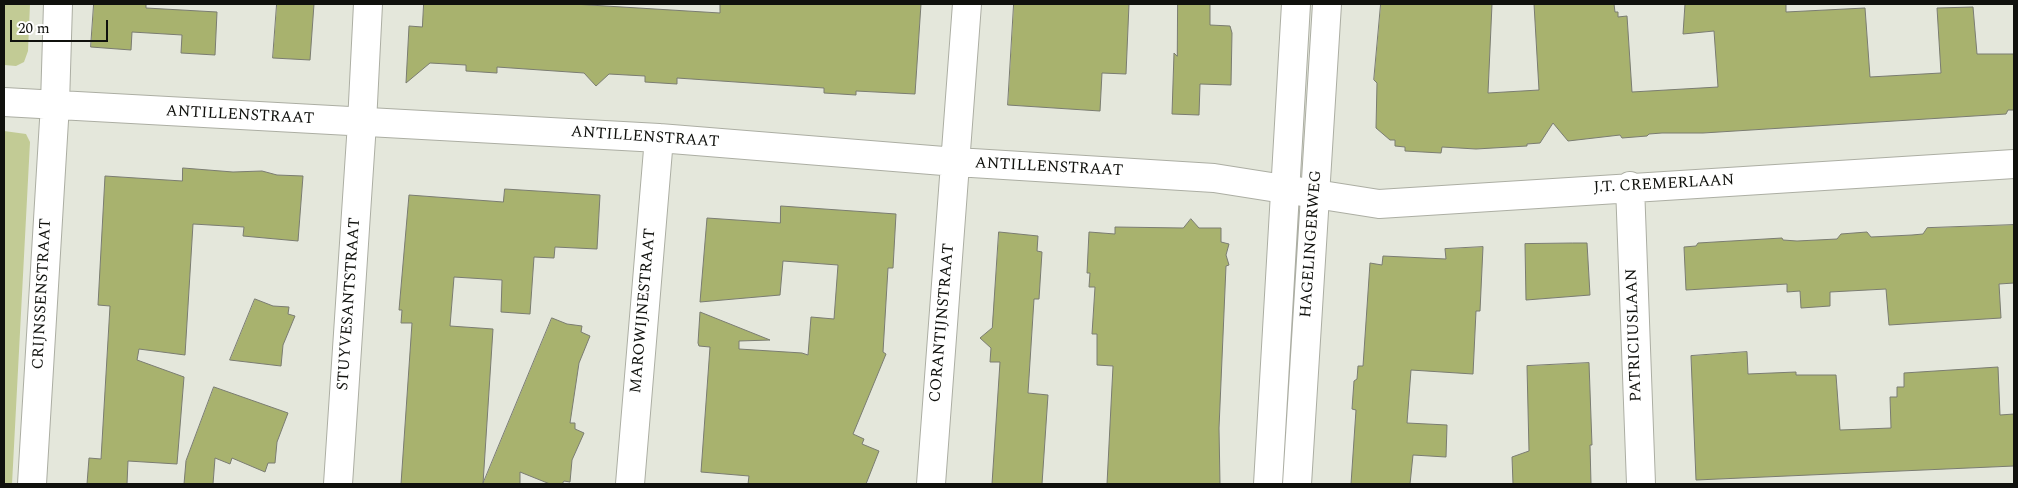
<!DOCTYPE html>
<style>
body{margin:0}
#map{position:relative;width:2018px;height:488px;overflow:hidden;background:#e4e7db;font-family:Spectral,serif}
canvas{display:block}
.frame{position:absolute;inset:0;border:5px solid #10110d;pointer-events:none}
.scale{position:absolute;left:10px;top:20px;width:98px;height:22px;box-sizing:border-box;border:2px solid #10110d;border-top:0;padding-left:6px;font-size:15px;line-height:18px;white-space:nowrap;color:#10110d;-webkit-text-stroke:4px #fff;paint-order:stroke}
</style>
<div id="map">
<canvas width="2018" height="488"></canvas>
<div class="frame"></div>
<div class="scale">20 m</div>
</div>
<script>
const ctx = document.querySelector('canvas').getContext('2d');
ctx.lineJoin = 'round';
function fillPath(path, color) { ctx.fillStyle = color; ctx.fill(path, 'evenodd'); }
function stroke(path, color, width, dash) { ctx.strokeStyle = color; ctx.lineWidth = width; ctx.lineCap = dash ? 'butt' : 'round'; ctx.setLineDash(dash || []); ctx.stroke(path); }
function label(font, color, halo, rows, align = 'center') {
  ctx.font = font + ' Spectral,serif'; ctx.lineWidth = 5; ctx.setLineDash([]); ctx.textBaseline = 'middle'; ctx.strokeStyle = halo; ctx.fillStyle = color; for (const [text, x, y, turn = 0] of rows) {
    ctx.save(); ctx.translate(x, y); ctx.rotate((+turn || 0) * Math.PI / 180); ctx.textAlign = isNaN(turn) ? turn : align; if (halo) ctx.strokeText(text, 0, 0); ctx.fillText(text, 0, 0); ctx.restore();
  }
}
const green = new Path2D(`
 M4 4H30L28 51 24 62 16 66 4 65Z
 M4 131 26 134 30 142 12 484H4Z`);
const building = new Path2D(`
 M94 4H146V8L217 12 215 55 181 53 182 35 132 32 131 50 91 47Z
 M277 4H314L310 60 273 58Z
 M424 4H573L720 13V4H921L915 94 856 91V95L824 93V88L677 78V84L645 82V76L609 74 596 86 584 73 497 67V73L466 71V65L430 63 406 83 409 26 422 27Z
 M1014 4H1129L1126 74 1102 73 1100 111 1008 105Z
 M1178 4H1210V25L1230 26 1232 33 1231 85 1200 84 1199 115 1172 114 1174 53 1177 56Z
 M1381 4H1492L1488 93 1539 90 1534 4H1614L1615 12H1618V17L1627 16 1632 92 1718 87 1714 31 1683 34 1685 4H1786V12L1865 8 1870 77 1941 73 1937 8 1973 7 1977 54H2014V110H2008L2006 114 1703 133H1662L1649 134 1647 136 1622 138 1620 135 1568 141 1553 123 1540 143 1527 144V146L1476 149 1442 147 1441 153 1405 151V147L1395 146V140H1390L1376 128 1377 83 1374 80Z
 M183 168 233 172 262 171 277 175 303 176 298 241 243 236 244 227 193 224 185 355 139 349 137 360 184 377 177 464 128 461 127 484H87L89 458 101 459 110 306 98 305 105 176 182 181Z
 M505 189 600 195 597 249 555 247 554 258 534 257 530 314 501 312 502 280 454 277 450 326 493 329 483 484H401L412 323H401L402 310H399L409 195 503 202Z
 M781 206 896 214 893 268H888L883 352 886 354 853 434 864 439 862 444 879 451 866 484H748L749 476 701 472 710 347 699 346 698 343 700 312 770 340 739 341V349L802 353 808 355 811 317 834 319 838 265 783 261 780 295 700 302 707 218 780 223Z
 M1191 219 1199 228H1221V242L1229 244 1226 255 1229 265 1226 266 1219 428 1220 484H1107L1113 366 1097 365V334H1092L1095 287H1089L1090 273H1087L1089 232 1115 234V227L1183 228Z
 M2014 225V283L1999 284 2001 318 1889 325 1886 289 1830 292V306L1801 308 1800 291 1787 292V284L1686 290 1684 247 1696 246 1698 243 1782 238 1783 240 1797 241 1837 239 1841 234 1867 232 1871 237 1912 235 1923 234 1927 228Z
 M999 232 1038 236 1037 251 1042 252 1039 299H1034L1028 393 1048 395 1042 484H992L1000 362H990L991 348 980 338 992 328Z
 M1573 243H1587L1590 295 1526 300 1525 244Z
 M1483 247 1480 311H1476L1473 374 1411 370 1407 423 1447 425 1446 457 1413 455 1410 484H1351L1356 410 1352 409 1354 381 1357 379 1358 366H1363L1370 263 1382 265 1383 256 1446 259 1445 249Z
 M255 299 273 306 289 307 288 314 295 316 283 345 281 366 230 360Z
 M552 318 567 324 582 326 581 332 590 336 579 363 570 423H575V429L584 433 572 460 570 482 564 481 562 484H550L520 472V484H483Z
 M1747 352 1748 374 1796 372V375H1836L1840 430 1891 428 1890 397H1897V387H1904V373L1998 367 2000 415 2014 414V466L1696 480 1691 356Z
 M1589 363 1592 445H1590L1591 484H1513L1512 457 1529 451 1527 366Z
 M214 387 288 413 277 442 275 463H268L265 472 232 458 230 464 215 458 213 484H184L186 461Z`);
const minor = new Path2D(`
 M4 102 659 138 956 162 1214 178 1379 204 2014 164
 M1630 186 1641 484
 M32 484 55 104 58 4
 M338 484 362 123 368 4
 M630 484 659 138
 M931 484 967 4`);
const secondary = new Path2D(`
 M1268 484 1296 4
 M1297 484 1327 4`);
const streetNames = [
 ["ANTILLENSTRAAT",240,116,3],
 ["ANTILLENSTRAAT",645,138,4],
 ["ANTILLENSTRAAT",1049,168,3],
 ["J.T. CREMERLAAN",1664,185,-3],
 ["HAGELINGERWEG",1312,244,-86],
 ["CRIJNSSENSTRAAT",43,294,-87],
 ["STUYVESANTSTRAAT",350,304,-86],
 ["MAROWIJNESTRAAT",644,311,-85],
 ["CORANTIJNSTRAAT",943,323,-85],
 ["PATRICIUSLAAN",1635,335,-92]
];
fillPath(green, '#c2cb95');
fillPath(building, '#a8b26e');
stroke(building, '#7a7c71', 1);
stroke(minor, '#acaea3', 30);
stroke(secondary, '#acaea3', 30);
stroke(minor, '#fff', 28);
stroke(secondary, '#fff', 28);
label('16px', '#10110d', '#fff', streetNames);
</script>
